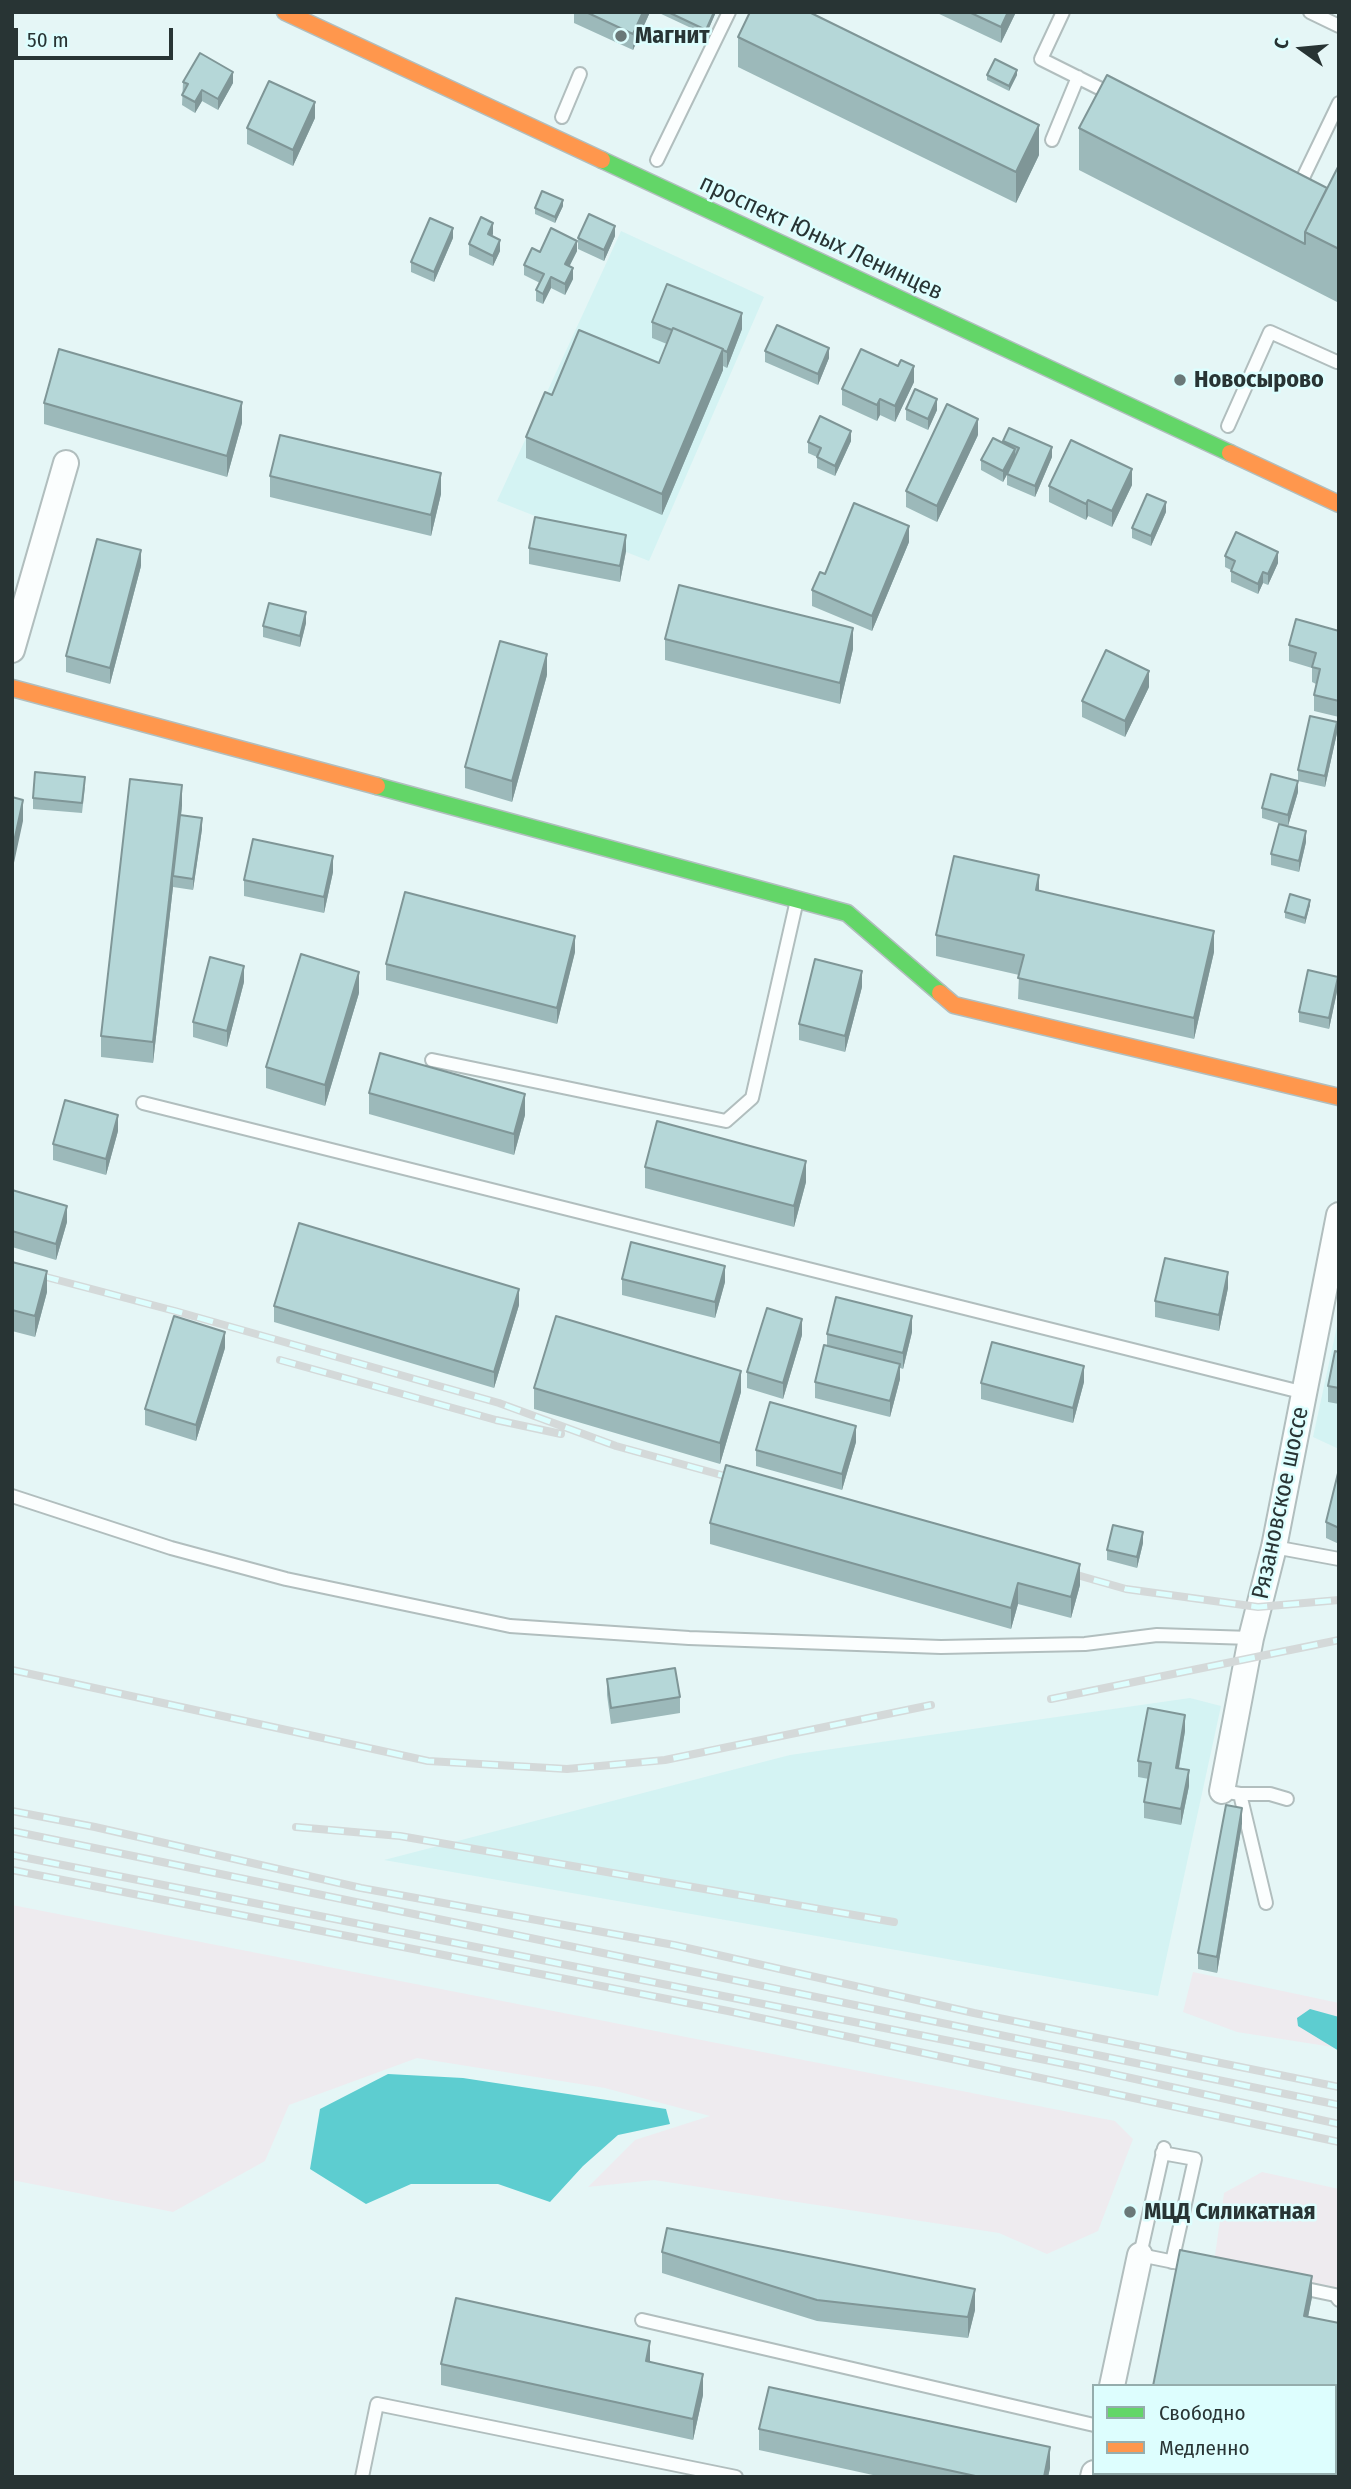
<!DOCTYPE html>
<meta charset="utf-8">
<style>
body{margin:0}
#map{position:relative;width:1351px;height:2489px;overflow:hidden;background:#e5f6f6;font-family:"Fira Sans Condensed",sans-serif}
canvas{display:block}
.frame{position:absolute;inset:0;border:14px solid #283434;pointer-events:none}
.legend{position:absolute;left:1092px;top:2384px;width:245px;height:91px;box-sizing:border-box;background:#ddfefe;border:2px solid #95adad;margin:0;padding:9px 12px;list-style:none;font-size:21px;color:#283434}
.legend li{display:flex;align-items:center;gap:14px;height:35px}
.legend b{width:35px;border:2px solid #95adad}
.north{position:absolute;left:1267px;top:14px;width:70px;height:70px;-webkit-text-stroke:5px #ddfefe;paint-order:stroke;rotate:285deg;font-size:19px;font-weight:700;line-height:28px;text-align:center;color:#283434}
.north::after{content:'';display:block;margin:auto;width:24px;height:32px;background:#283434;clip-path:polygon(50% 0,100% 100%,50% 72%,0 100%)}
.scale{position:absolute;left:14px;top:28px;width:159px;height:32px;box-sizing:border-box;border:4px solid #283434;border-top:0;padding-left:9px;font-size:21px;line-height:24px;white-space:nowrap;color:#283434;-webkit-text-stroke:5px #ddfefe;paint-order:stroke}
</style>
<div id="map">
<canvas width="1351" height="2489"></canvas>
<div class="frame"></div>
<ul class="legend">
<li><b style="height:9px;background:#63d668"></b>Свободно</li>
<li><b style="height:9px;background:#ff974d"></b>Медленно</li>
</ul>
<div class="north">С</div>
<div class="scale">50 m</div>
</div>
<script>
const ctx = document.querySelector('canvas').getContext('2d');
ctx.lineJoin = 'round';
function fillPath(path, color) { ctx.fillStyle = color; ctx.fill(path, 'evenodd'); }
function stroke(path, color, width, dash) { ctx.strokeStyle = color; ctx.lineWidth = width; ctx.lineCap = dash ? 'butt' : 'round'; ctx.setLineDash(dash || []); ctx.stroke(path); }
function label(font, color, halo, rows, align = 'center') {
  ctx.font = font + ' "Fira Sans Condensed",sans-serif'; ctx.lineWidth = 5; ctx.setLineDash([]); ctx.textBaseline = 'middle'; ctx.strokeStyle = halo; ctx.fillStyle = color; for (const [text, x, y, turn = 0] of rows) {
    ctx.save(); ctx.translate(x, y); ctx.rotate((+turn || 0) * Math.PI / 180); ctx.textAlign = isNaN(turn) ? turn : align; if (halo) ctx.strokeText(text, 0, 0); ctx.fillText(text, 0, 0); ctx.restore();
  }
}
const built = new Path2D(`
 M621 231 764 297 649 561 497 501Z
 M1339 1317V1449L1313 1437Z
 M1190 1698 1221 1706 1158 1996 384 1860 790 1755Z`);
const green = new Path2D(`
 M12 1905 1115 2121 1133 2139 1098 2231 1047 2254 999 2233 654 2180 588 2187 635 2140 710 2116 605 2088 417 2058 289 2105 265 2161 173 2212 12 2180Z
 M1193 1972 1339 2003V2048L1237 2032 1183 2012Z
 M1262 2172 1339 2189V2291L1214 2262 1224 2193Z`);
const water = new Path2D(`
 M1310 2009 1339 2017V2051L1298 2026 1297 2018Z
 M388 2074 463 2078 666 2109 670 2124 618 2135 583 2166 550 2202 498 2184H411L366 2204 310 2169 320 2109Z`);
const lane = new Path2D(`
 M1063 12 1041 59 1113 95
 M1310 12 1339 26
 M562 117 580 74
 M1052 140 1078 77
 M657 160 729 12
 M1296 184 1299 186 1339 103
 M1228 426 1270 332 1337 362
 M432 1060 726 1121 752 1098 797 900
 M143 1103 1305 1393
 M12 1496 171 1548 286 1579 510 1626 689 1638 941 1647 1085 1644 1157 1635 1251 1638
 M1274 1547 1339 1559
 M1222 1791 1240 1794 1266 1903
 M1240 1794H1270L1287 1799
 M1164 2148 1140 2255 1194 2266
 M1162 2153 1195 2159 1172 2262
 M1297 2287 1335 2295 1339 2300
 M642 2320 1094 2425
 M362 2477 377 2404 736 2477`);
const street = new Path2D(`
 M12 650 66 463
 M1222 1791 1251 1638 1274 1547 1339 1215
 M1112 2386 1140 2255
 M1093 2477 1094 2473`);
const fast = new Path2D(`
 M602 160 1230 453
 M377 786 847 913 940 993`);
const slow = new Path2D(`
 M285 12 602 160
 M1230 453 1339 504
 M12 688 377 786
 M940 993 954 1005 1339 1097`);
const rail = new Path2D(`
 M12 1268 175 1311 499 1403 616 1446 743 1481
 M280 1360 496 1420 561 1434
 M1063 1571 1126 1589 1258 1607 1339 1600
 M12 1670 428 1761 567 1769 665 1760 931 1705
 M1051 1699 1339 1640
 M12 1811 95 1827 361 1888 674 1945 974 2013 1339 2087
 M296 1827 400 1836 894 1922
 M12 1831 1339 2105
 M12 1855 1081 2067 1339 2124
 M12 1870 728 2011 1339 2142`);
const wall = new Path2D(`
 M574 12H650L633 50 574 23Z
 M657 12H716L706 35Z
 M935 12H1016L1001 43Z
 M738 37 1039 155 1016 203 738 67Z
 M987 75H1017L1009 91 987 80Z
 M183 82 233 83 218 110 202 101 195 113 182 105Z
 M315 118 293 166 247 144V128Z
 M1079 128 1327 188 1339 165V303L1079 170Z
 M563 206 555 223 535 214V208Z
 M493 234 492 236 500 251 493 266 469 255V244Z
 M615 236 604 261 578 249V238Z
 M453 238 434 282 411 272V262Z
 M577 251 569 267 573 279 565 295 551 288 543 304 536 301V290L540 283 524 275V265L540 252Z
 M652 322 742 329 727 368 723 366V370L662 515 526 458V437L552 395 659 363 667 344 652 338Z
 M765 351 829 358 818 385 765 362Z
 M914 382 895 422 880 415 877 421 842 405V389Z
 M44 403 242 423 227 477 44 424Z
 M906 409 937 410 928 430 906 420Z
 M978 435 937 522 906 507V491Z
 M851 441 835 476 817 468V457L808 453V442Z
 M1003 441 1052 457 1035 497 1007 485V474L1003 482 981 470V460L1003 443Z
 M270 476 441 494 431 536 270 497Z
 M1132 485 1112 527 1088 516 1086 520 1049 502V486Z
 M1166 512 1151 546 1132 538V528Z
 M909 542 872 631 812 606V590L825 574Z
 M529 548 626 551 620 582 529 564Z
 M1225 556 1278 563 1268 585 1263 583 1258 594 1231 582V570L1225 567Z
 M141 566 110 684 66 672V656Z
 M306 623 300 647 263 637V626Z
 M1339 631V717L1314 711V695L1316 684 1312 682V668L1289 661V645Z
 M665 639 853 649 840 704 665 660Z
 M547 675 512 802 465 788V767Z
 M1149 687 1125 737 1082 717V701Z
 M1337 733 1325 787 1298 781V770Z
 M85 787 82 813 33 809V798Z
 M1298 792 1288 826 1262 818V808Z
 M182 806 181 815 202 829 193 890 173 887 153 1063 101 1057V1036Z
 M1306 842 1299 872 1271 865V854Z
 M333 872 324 913 244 896V880Z
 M1039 891 1214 952 1194 1039 1018 999 1019 975 936 956V935Z
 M1310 905 1305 924 1285 918V912Z
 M575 952 557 1024 386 980V964Z
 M244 982 227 1047 193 1037V1022Z
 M862 987 845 1052 799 1040V1024Z
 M1338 987 1329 1029 1299 1022V1012Z
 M359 993 325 1106 266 1088V1067Z
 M369 1093 525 1115 514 1155 369 1114Z
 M118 1131 106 1175 53 1160V1144Z
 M645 1167 806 1182 794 1227 645 1188Z
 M12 1190 67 1222 56 1260 12 1247Z
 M12 1262 47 1292 35 1337 12 1331Z
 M622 1279 725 1282 715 1318 622 1295Z
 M1228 1288 1219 1331 1155 1317V1301Z
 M519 1305 494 1388 274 1322V1306Z
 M912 1332 903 1369 900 1368V1379L890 1417 815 1398V1382L827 1345V1334Z
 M802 1335 783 1399 747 1388V1372Z
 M225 1348 196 1441 145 1425V1409Z
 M1339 1352V1404L1328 1402V1386Z
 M1084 1382 1073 1423 981 1399V1383Z
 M534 1388 741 1392 720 1464 534 1409Z
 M856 1442 842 1490 756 1466V1450Z
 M1339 1469V1544L1326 1538V1522Z
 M710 1523 1080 1585 1071 1618 1018 1604 1011 1629 710 1544Z
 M1143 1543 1137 1568 1107 1560V1550Z
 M607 1679 680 1697V1713L611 1724 607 1695Z
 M1185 1731 1179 1768 1189 1786 1181 1825 1144 1818V1802L1149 1779 1138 1777V1761Z
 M1242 1824 1217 1973 1198 1969V1953Z
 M1180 2250 1312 2297 1308 2317 1339 2323V2445L1335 2444V2386Z
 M662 2252 975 2310 968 2338 817 2321 662 2273Z
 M650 2362 703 2395 693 2440 441 2385V2364Z
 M759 2429 1050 2468 1048 2477H882L759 2450Z`);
const shadedWall = new Path2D(`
 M643 12H650L633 50V34Z
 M714 12H716L706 35V30Z
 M1008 12H1016L1001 43V27Z
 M1017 70V75L1009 91V86Z
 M233 72V83L218 110V99Z
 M202 90V101L195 113V102Z
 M315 102V118L293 166V150Z
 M1039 125V155L1016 203V172Z
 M563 200V206L555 223V217Z
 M493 223V234L488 245V234Z
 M615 226V236L604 261V250Z
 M453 228V238L434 282V272Z
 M500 240V251L493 266V256Z
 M577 241V251L565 275V264Z
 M573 268V279L565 295V284Z
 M551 277V288L543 304V294Z
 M742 313V329L727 368V352Z
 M829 348V358L818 385V374Z
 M723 349V370L662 515V494Z
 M914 366V382L895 422V406Z
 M880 399V415L877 421V405Z
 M937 399V410L928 430V419Z
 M242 402V423L227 477V456Z
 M978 419V435L937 522V506Z
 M851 431V441L835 476V466Z
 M1052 447V457L1035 497V486Z
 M1015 449V460L1003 482V471Z
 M1132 469V485L1112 527V511Z
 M441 473V494L431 536V515Z
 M1088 500V516L1086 520V504Z
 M1166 502V512L1151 546V536Z
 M909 526V542L872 631V616Z
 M626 535V551L620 582V566Z
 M141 550V566L110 684V668Z
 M1278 552V563L1268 585V574Z
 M1263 572V583L1258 594V584Z
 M306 612V623L300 647V636Z
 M853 628V649L840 704V683Z
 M547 654V675L512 802V781Z
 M1149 671V687L1125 737V721Z
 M1337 722V733L1325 787V776Z
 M1298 781V792L1288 826V815Z
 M182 785V806L174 876H173V887L153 1063V1042Z
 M23 800V821L12 872V851Z
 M202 818V829L193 890V879Z
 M1306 831V842L1299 872V861Z
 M333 856V872L324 913V897Z
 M1039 875V896L1036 890Z
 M1310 900V905L1305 924V918Z
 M1214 931V952L1194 1039V1018Z
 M575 936V952L557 1024V1008Z
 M244 966V982L227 1047V1031Z
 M862 971V987L845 1052V1036Z
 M359 972V993L325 1106V1085Z
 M1338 977V987L1329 1029V1018Z
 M525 1094V1115L514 1155V1134Z
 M118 1115V1131L106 1175V1159Z
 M806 1161V1182L794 1227V1206Z
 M67 1206V1222L56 1260V1244Z
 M725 1266V1282L715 1318V1302Z
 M47 1271V1292L35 1337V1316Z
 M1228 1272V1288L1219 1331V1315Z
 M519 1289V1305L494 1388V1372Z
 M912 1316V1332L903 1369V1353Z
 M802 1319V1335L783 1399V1383Z
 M225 1332V1348L196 1441V1425Z
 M900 1364V1379L890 1417V1401Z
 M1084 1366V1382L1073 1423V1408Z
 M741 1371V1392L720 1464V1443Z
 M856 1426V1442L842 1490V1474Z
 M1143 1532V1543L1137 1568V1557Z
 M1080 1564V1585L1071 1618V1597Z
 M1018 1583V1604L1011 1629V1608Z
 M1185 1715V1731L1176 1784V1768Z
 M1189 1770V1786L1181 1825V1809Z
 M1242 1808V1824L1217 1973V1957Z
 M1312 2276V2297L1304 2337V2316Z
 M975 2289V2310L968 2338V2317Z
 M650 2341V2362L646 2361Z
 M703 2374V2395L693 2440V2419Z
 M1050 2447V2468L1048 2477H1044Z`);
const building = new Path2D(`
 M586 12H643L633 34Z
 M668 12H714L706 30Z
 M750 12H809L1039 125 1016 172 738 37Z
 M969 12H1008L1001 27Z
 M200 53 233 72 218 99 202 90 195 102 182 95 188 84 183 82Z
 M995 59 1017 70 1009 86 987 75Z
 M1107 75 1327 188 1305 232V244L1079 128Z
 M269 81 315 102 293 150 247 128Z
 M1339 165V249L1305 232Z
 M542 191 563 200 555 217 535 208Z
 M589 214 615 226 604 250 578 238Z
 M481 217 493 223 488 234 500 240 493 256 469 244Z
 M430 218 453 228 434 272 411 262Z
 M551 228 577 241 565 264 573 268 565 284 551 277 543 294 536 290 544 274 524 265 532 248 540 252Z
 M667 284 742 313 727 352 723 350V349L673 328 672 330 652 322Z
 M777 325 829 348 818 374 765 351Z
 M673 328 723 349 662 494 526 437 545 392 552 395 579 330 659 363Z
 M59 349 242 402 227 456 44 403Z
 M861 349 898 366 901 360 914 366 895 406 880 399 877 405 842 389Z
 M915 389 937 399 928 419 906 409Z
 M947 404 978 419 937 506 906 491Z
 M820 416 851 431 835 466 817 457 821 448 808 442Z
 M1009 428 1052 447 1035 486 1007 474 1019 448 1003 441Z
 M280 435 441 473 431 515 270 476Z
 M993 438 1015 449 1003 471 981 460Z
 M1071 440 1132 469 1112 511 1088 500 1086 504 1049 486Z
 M1147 494 1166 502 1151 536 1132 528Z
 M854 503 909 526 872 616 812 590 820 572 825 574Z
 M535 517 626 535 620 566 529 548Z
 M1236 532 1278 552 1268 574 1263 572 1258 584 1231 571 1235 561 1225 556Z
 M97 539 141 550 110 668 66 656Z
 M679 585 853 628 840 683 665 639Z
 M269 603 306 612 300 636 263 626Z
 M1296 619 1339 631V701L1314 695 1320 669 1312 667 1316 653 1289 645Z
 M500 641 547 654 512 781 465 767Z
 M1106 650 1149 671 1125 721 1082 701Z
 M1310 716 1337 722 1325 776 1298 770Z
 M35 772 85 777 82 803 33 798Z
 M1271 774 1298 781 1288 815 1262 808Z
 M130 779 182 785 153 1042 101 1036Z
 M12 797 23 800 12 851Z
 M180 815 202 818 193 879 173 876Z
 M1279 824 1306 831 1299 861 1271 854Z
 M253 839 333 856 324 897 244 880Z
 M954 856 1039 875 1036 890 1214 931 1194 1018 1018 978 1024 955 936 935Z
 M405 892 575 936 557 1008 386 964Z
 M1290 894 1310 900 1305 918 1285 912Z
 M301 954 359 972 325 1085 266 1067Z
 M210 957 244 966 227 1031 193 1022Z
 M815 959 862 971 845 1036 799 1024Z
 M1308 970 1338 977 1329 1018 1299 1012Z
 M380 1053 525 1094 514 1134 369 1093Z
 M65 1100 118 1115 106 1159 53 1144Z
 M657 1121 806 1161 794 1206 645 1167Z
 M12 1190 67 1206 56 1244 12 1231Z
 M299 1223 519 1289 494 1372 274 1306Z
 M631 1242 725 1266 715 1302 622 1279Z
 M1165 1258 1228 1272 1219 1315 1155 1301Z
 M12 1262 47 1271 35 1316 12 1310Z
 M836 1297 912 1316 903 1353 827 1334Z
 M767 1308 802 1319 783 1383 747 1372Z
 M174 1316 225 1332 196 1425 145 1409Z
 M556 1316 741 1371 720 1443 534 1388Z
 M992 1342 1084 1366 1073 1408 981 1383Z
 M824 1345 900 1364 890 1401 815 1382Z
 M1335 1351 1339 1352V1388L1328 1386Z
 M770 1402 856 1426 842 1474 756 1450Z
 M726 1465 1080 1564 1071 1597 1018 1583 1011 1608 710 1523Z
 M1339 1469V1528L1326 1522Z
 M1113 1525 1143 1532 1137 1557 1107 1550Z
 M675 1668 680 1697 611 1708 607 1679Z
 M1148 1708 1185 1715 1176 1768 1189 1770 1181 1809 1144 1802 1151 1763 1138 1761Z
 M1226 1805 1242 1808 1217 1957 1198 1953Z
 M667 2228 975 2289 968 2317 817 2300 662 2252Z
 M1180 2250 1312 2276 1304 2316 1339 2323V2424L1335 2423V2386H1153Z
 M456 2298 650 2341 646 2361 703 2374 693 2419 441 2364Z
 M769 2387 1050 2447 1044 2477H980L759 2429Z`);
const markers = [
 [621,36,7,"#6a7878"],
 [1180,380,7,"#6a7878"],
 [1130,2212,7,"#6a7878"]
];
const poiNames = [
 ["Магнит",635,36],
 ["Новосырово",1194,380],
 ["МЦД Силикатная",1144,2212]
];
const streetNames = [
 ["проспект Юных Ленинцев",821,238,25],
 ["Рязановское шоссе",1281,1503,-78]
];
fillPath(built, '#d4f3f3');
fillPath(green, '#eeebef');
fillPath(water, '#5dcdd0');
stroke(lane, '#b1bebe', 16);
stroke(street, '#b1bebe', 28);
stroke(fast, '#b1bebe', 19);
stroke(slow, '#b1bebe', 19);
stroke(lane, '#fbfefe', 12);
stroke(street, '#fbfefe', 24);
stroke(fast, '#63d668', 16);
stroke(slow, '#ff974d', 16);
stroke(rail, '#d4d9d9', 8);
stroke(rail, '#ddfefe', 5, [16]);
fillPath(wall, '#9cb9ba');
fillPath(shadedWall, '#7f9697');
fillPath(building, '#b5d7d8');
stroke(building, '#7f9697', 2);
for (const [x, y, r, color] of markers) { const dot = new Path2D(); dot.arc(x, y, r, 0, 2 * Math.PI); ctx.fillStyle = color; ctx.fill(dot); stroke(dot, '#ddfefe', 2.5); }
label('bold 24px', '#283434', '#ddfefe', poiNames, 'left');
label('24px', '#283434', '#ddfefe', streetNames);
</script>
